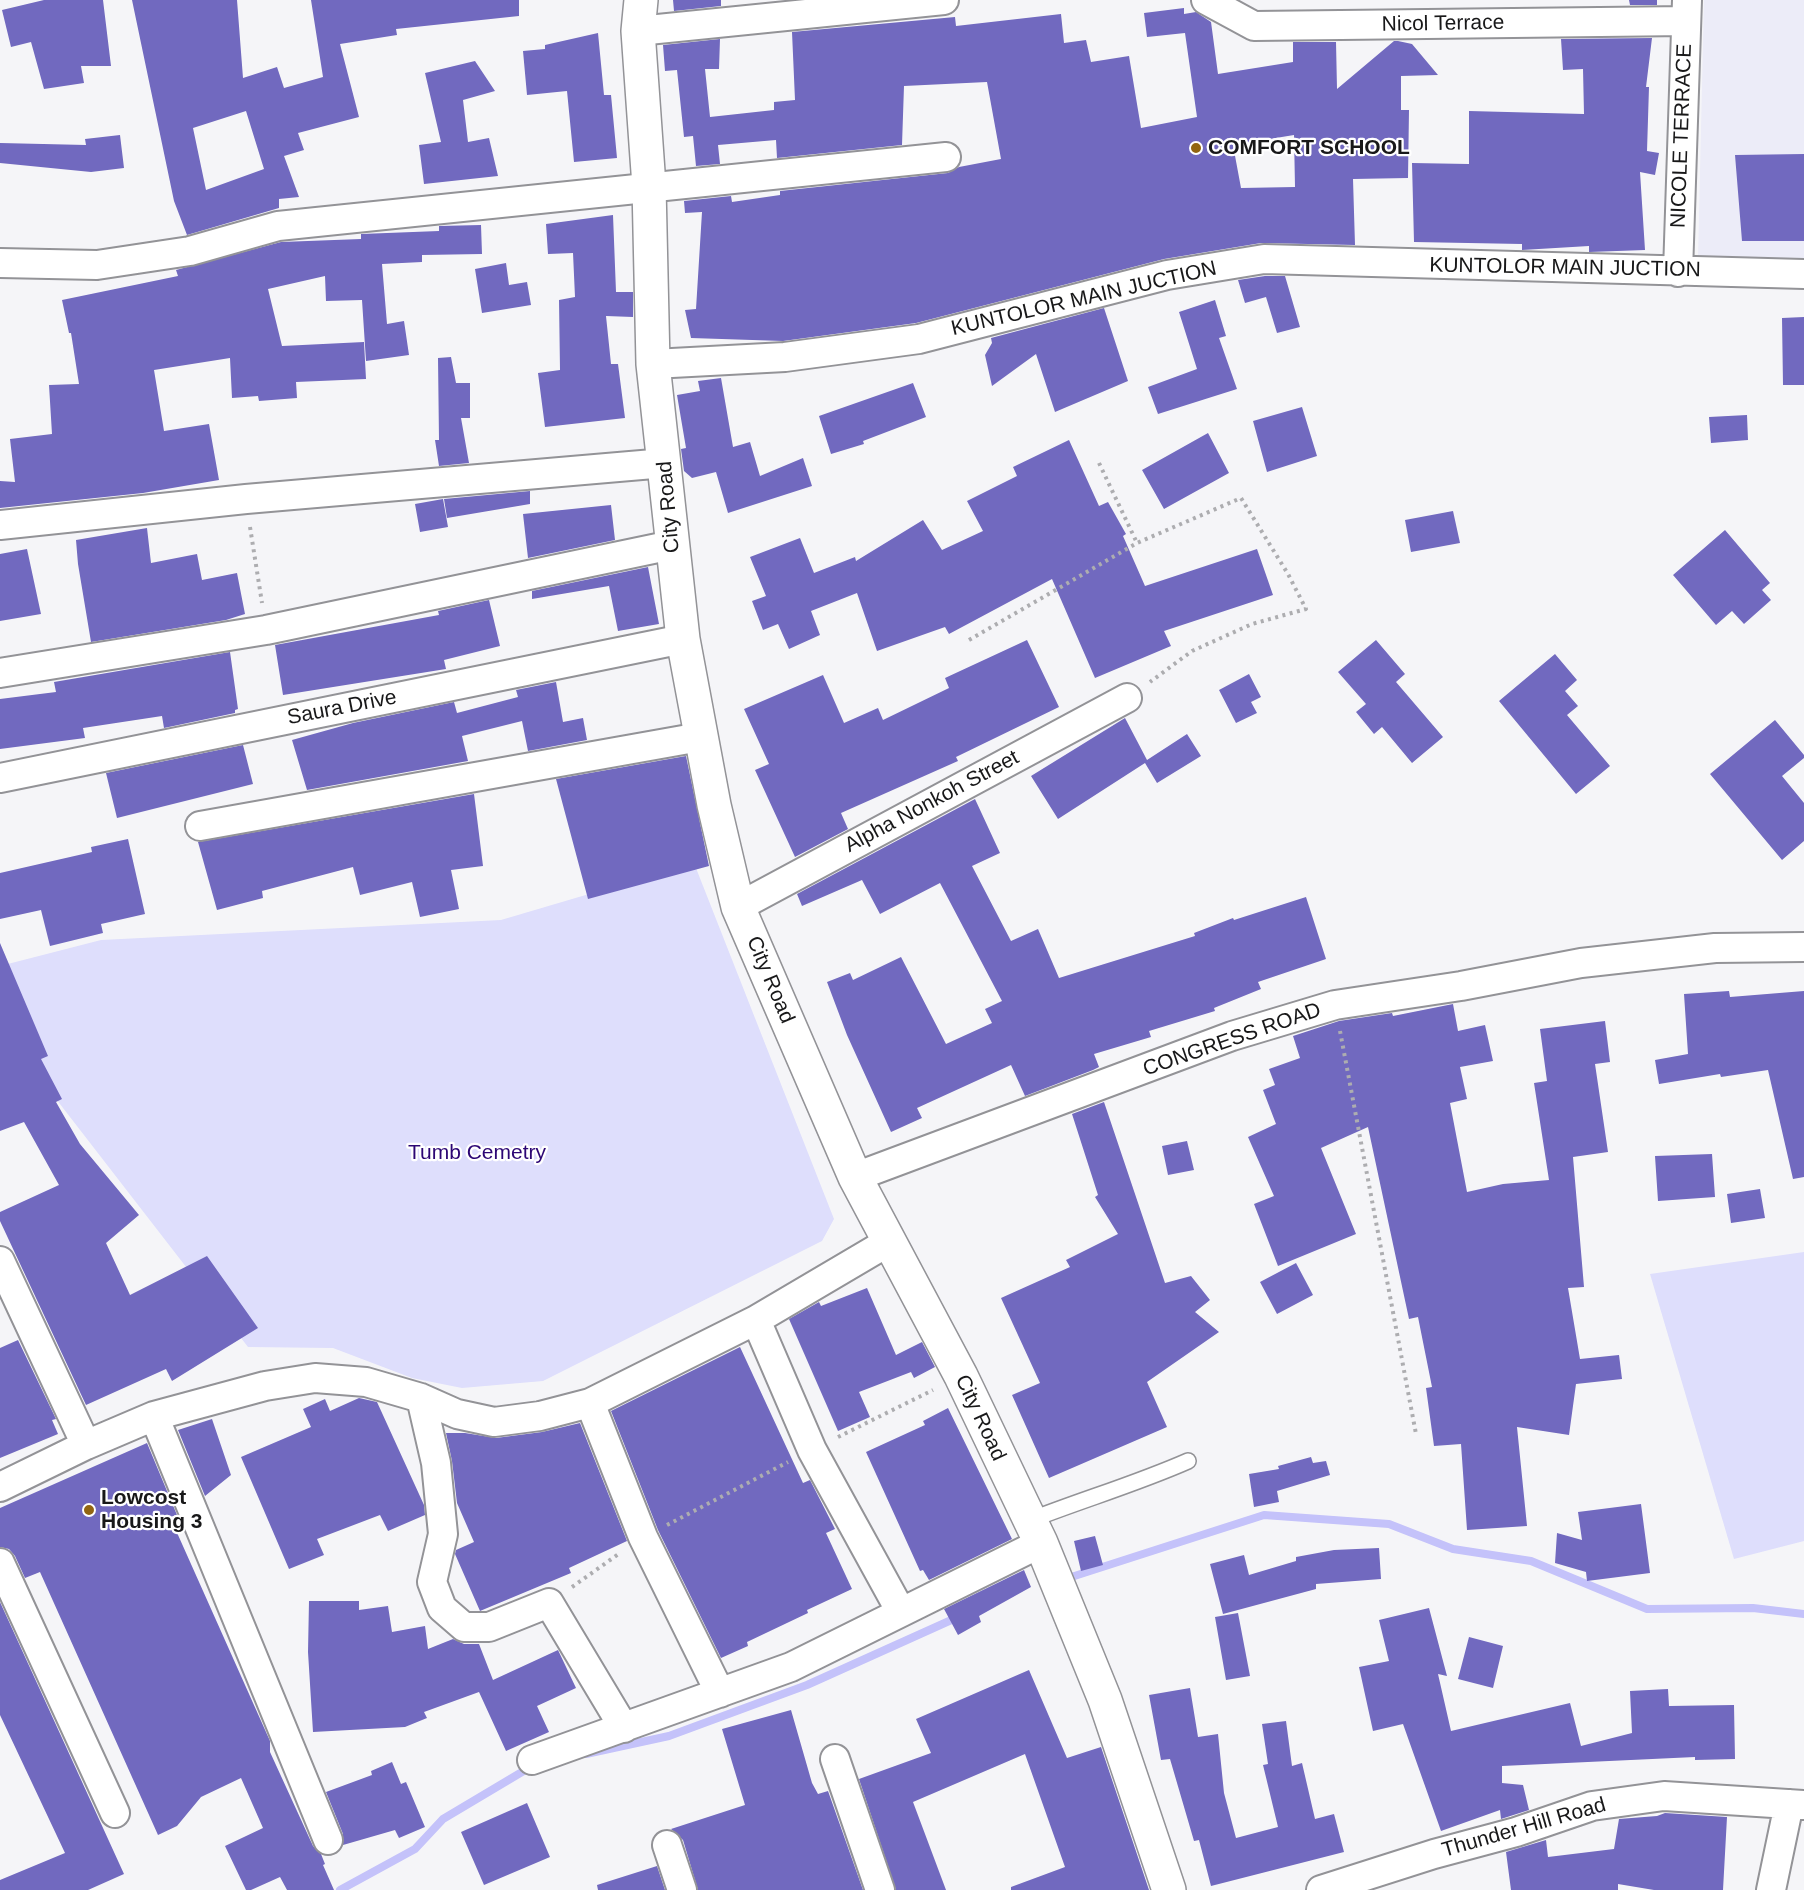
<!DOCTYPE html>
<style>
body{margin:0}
canvas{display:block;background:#f5f5f8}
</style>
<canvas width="1804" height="1890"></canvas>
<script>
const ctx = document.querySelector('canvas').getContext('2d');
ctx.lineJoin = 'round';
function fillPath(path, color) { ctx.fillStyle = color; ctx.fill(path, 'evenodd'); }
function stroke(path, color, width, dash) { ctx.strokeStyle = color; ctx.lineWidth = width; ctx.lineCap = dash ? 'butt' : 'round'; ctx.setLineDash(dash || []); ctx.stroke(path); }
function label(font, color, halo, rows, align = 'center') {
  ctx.font = font + ' Helvetica,sans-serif'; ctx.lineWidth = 4.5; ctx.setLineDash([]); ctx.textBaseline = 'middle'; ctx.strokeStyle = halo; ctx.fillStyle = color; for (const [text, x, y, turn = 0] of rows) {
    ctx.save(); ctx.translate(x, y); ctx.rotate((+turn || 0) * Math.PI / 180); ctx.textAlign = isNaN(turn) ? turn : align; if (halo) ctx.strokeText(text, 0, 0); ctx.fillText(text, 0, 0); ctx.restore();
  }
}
const built = new Path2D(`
 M1704 0H1804V258L1698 259Z`);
const green = new Path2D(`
 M694 863 834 1219 822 1241 543 1381 462 1388 412 1378 333 1348 248 1347 46 1086 0 966 101 940 501 920Z
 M1804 1252V1541L1734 1559 1650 1274Z`);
const stream = new Path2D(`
 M1062 1580 1264 1515 1389 1524 1453 1549 1531 1561 1647 1609 1753 1608 1804 1614
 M586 1754 669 1736 807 1685 958 1617
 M340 1890 415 1849 443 1819 532 1766`);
const building = new Path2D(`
 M44 0H103L111 66H81L84 83 44 89 31 42 11 47 2 10Z
 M132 0H237L243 78 277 67 284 88 323 77 311 0H519V16L396 29 397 35 340 44 359 117 298 133 304 150 284 156 299 197 279 199V208L187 235 174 201ZM246 111 264 169 206 190 193 128Z
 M673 0H721V6L674 11Z
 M1629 0H1657V5H1630Z
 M1184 8V14L1196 12 1211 22 1218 74 1293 62V42H1336L1337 89 1394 41H1398L1412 44 1438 75 1401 76V110H1409L1408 178 1353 179 1355 245 1261 243 1164 259 916 323 783 341 691 338 685 310 696 309 702 212 685 213 684 201 731 196 732 202 780 195V191L948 173 959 167 1001 159 987 82 904 86 902 145 777 158 776 140 718 145 720 164 696 166 693 136 684 137 677 70 665 71 663 45 720 39 719 69H705L710 117 774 110V102L795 100 792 32 955 17 956 26 1061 14 1064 43 1086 40 1091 62 1129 56 1141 128 1197 117 1185 33 1147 37 1144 13ZM1294 135 1295 187 1241 188 1233 145Z
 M598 33 604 95H611L617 158 574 162 567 91 527 95 523 51 545 49V45Z
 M1652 38 1646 87H1649L1647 151 1659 153 1655 175 1640 172 1645 250 1589 252V246L1522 250V244L1414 242 1412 163 1469 164V111L1584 114 1583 69 1563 70 1561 39Z
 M475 61 495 91 463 100 468 142 489 138 498 176 424 184 419 145 441 142 425 73Z
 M120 135 124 168 91 172 0 163V143L86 145 85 139Z
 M1804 154V241H1742L1735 155Z
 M613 215 616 292H633V317L606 316 611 364H618L625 418 545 427 538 373 560 370 559 300 575 297 573 253 548 254 546 224Z
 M481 225 482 254 422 255V262L382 264 387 324 404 321 409 355 366 361 362 300 326 301 325 276 268 289 282 346 364 342 366 379 296 382 297 398 259 401 258 396 232 398 230 358 154 370 164 431 209 424 219 480 143 493 0 508V481L15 482 10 439 52 434 49 385 79 384 71 333H69L62 300 178 276 176 270 281 242 361 239V234L439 231V226Z
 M506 263 509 285 527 282 531 305 482 313 475 269Z
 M1265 276H1285L1300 327 1277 333 1266 297 1245 303 1238 280Z
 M1215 300 1226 336 1219 338 1237 389 1158 414 1148 387 1197 369 1179 312Z
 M1104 308 1128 381 1055 412 1036 354 992 386 985 355 992 343 991 338Z
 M1804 317V385H1783L1782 318Z
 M451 357 456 383H470V418H461L469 463 439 466 435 440H439L438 358Z
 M721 378 733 447 750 442 760 476 803 458 812 486 728 513 716 472 692 478 684 471 681 449 686 448 677 395 700 391 698 381Z
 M913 383 926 417 863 441 864 444 831 454 819 416Z
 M1302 407 1317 456 1267 472 1253 421Z
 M1747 415 1748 440 1711 443 1709 417Z
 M1208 433 1229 473 1164 509 1142 470Z
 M1069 440 1099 506 1108 502 1126 534 1123 536 1145 586 1257 549 1273 595 1164 631 1171 646 1095 678 1052 579 949 634 945 627 877 651 857 593 811 611 820 635 789 649 778 624 763 630 752 601 766 596 750 557 800 538 814 573 855 557 856 561 923 520 942 550 983 531 967 501 1017 476 1013 467Z
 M530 491V504L447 518 444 499Z
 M443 499 448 527 420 532 415 504Z
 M611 505 615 540 528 558 523 514Z
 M1453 511 1460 543 1411 552 1405 520Z
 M147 528 151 563 197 554 202 580 237 573 245 614 226 620 91 642 78 564 76 540Z
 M1725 530 1770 583 1762 590 1771 600 1744 624 1732 611 1716 625 1673 575Z
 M27 549 41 614 0 621V554Z
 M648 567 659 624 618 631 609 586 532 599V591Z
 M489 600 500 646 444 660 446 669 283 695 275 645 439 615 438 611Z
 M1027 640 1059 707 956 757 958 761 841 813 848 829 795 857 755 770 769 764 744 709 823 675 844 723 878 708 883 720 949 688 945 678Z
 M1376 640 1405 674 1396 682 1443 737 1412 763 1382 727 1374 734 1356 712 1366 704 1338 672Z
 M230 652 238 709 235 710V713L164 728 162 716 83 728 85 738 0 749V699L56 692 54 682Z
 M1555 654 1577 680 1565 691 1578 706 1567 715 1610 766 1576 794 1499 701Z
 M1249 674 1261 697 1251 702 1257 713 1236 723 1219 690Z
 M556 682 563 722 583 718 587 740 528 751 522 721 462 736 468 761 307 790 292 740 353 723 454 702 457 713 518 697 516 690Z
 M1125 718 1147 760 1187 734 1201 756 1157 783 1145 763 1058 819 1031 776Z
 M1775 720 1804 755V758L1782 776 1804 803V841L1782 860 1710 774Z
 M243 745 253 784 117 818 106 773Z
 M686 756 709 866 588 899 556 779Z
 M474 794 483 866 451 870 459 909 420 917 412 882 360 895 353 867 262 891 263 898 217 910 198 842Z
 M975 799 1000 853 972 866 1011 941 1038 929 1059 978 1195 936 1194 933 1233 918 1234 920 1306 897 1326 959 1258 982 1261 989 1214 1008 1215 1011 1149 1031 1151 1037 1094 1054 1099 1067 1093 1070 1025 1096 1011 1065 917 1108 922 1118 891 1132 847 1035 827 982 850 973 853 980 901 957 946 1044 992 1023 985 1009 1002 1001 940 883 880 914 862 880 802 906 797 894Z
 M128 839 145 914 101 924 103 933 50 946 41 910 0 919V873L92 852 91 847Z
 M0 943 48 1056 41 1059 62 1099 56 1102 80 1144 139 1215 106 1243 130 1295 207 1256 258 1328 172 1381 166 1369 86 1405 0 1221V1212L59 1185 24 1122 0 1131Z
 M1729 991 1730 997 1804 991V1177L1793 1179 1768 1070 1721 1077 1720 1074 1659 1084 1655 1060 1688 1054 1684 994Z
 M1453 1004 1458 1031 1485 1025 1493 1061 1460 1067 1467 1099 1450 1103 1467 1192 1503 1184 1549 1180 1534 1083 1547 1081 1540 1029 1605 1021 1610 1062 1595 1064 1608 1152 1573 1157 1584 1287 1568 1288 1580 1359 1619 1355 1622 1379 1576 1384 1569 1435 1517 1427 1527 1526 1467 1530 1461 1444 1434 1446 1426 1388 1432 1387 1418 1317 1409 1319 1368 1127 1321 1148 1356 1234 1278 1266 1254 1204 1274 1196 1248 1137 1276 1124 1263 1090 1275 1085 1269 1069 1300 1058 1293 1036 1339 1021 1392 1013 1393 1016Z
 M1104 1102 1165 1283 1191 1276 1210 1300 1195 1312 1219 1332 1147 1382 1167 1427 1049 1478 1012 1395 1040 1383 1001 1298 1070 1267 1066 1260 1118 1234 1095 1197 1098 1195 1072 1114Z
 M1187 1141 1194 1170 1168 1175 1162 1146Z
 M1712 1154 1715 1197 1658 1201 1655 1156Z
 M1760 1189 1765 1218 1731 1223 1727 1194Z
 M1296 1263 1313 1295 1277 1314 1260 1282Z
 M867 1288 896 1355 922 1342 935 1367 914 1378 911 1372 859 1392 870 1417 838 1431 789 1319 819 1302 821 1306Z
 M18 1340 56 1419 52 1420 58 1434 0 1458V1348Z
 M740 1347 803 1483 810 1480 835 1529 826 1533 852 1589 807 1610 808 1613 747 1642 748 1646 721 1658 658 1530 611 1411Z
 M359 1398 377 1402 424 1505 425 1515 388 1531 380 1515 317 1539 324 1555 289 1569 241 1457 311 1427 303 1409 325 1399 330 1411Z
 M948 1408 1012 1539 929 1580 923 1570 920 1571 866 1452 925 1425 923 1421Z
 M212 1419 231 1475 205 1496 178 1430Z
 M580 1423 627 1541 569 1568 571 1573 480 1611 455 1554 456 1550 474 1542 457 1503 452 1461 446 1433H465L496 1438 542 1432Z
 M147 1443 177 1515 170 1517 270 1741V1752L313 1846 321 1854 325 1864 323 1865 334 1890H287L280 1877 251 1890H246L225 1846 263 1828 241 1778 201 1797 177 1826 158 1835 40 1572 25 1578 15 1556 9 1549 0 1547V1508Z
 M1311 1457 1313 1463 1326 1461 1330 1475 1277 1491 1279 1502 1254 1507 1249 1474 1279 1469 1278 1466Z
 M1641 1504 1650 1573 1587 1581 1586 1572 1555 1563 1557 1533 1582 1540 1578 1512Z
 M1095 1536 1103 1565 1081 1571 1074 1541Z
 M1379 1548 1381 1579 1316 1584V1589L1223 1614 1210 1564 1244 1555 1249 1575 1296 1561V1557L1334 1550Z
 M1024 1570 1031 1587 979 1616 981 1622 958 1635 944 1609Z
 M309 1601H359V1610L388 1606 392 1632 425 1626 428 1649 453 1639 464 1644H479L493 1680 558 1650 576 1688 537 1706 549 1732 506 1751 479 1692 424 1712 427 1718 405 1727 313 1732 308 1652Z
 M0 1602 124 1874 88 1890H0V1880L65 1853 0 1715Z
 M1429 1608 1447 1676 1438 1674 1451 1731 1570 1703 1581 1746 1632 1733 1630 1691 1668 1689 1669 1706 1734 1705 1735 1759 1695 1760V1757L1502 1766V1783L1523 1785 1529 1810 1501 1819 1500 1810 1441 1831 1403 1724 1373 1731 1359 1667 1389 1661 1379 1620Z
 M1238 1613 1250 1676 1226 1680 1215 1617Z
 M1469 1637 1503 1646 1493 1688 1458 1679Z
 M1029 1670 1067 1758 1101 1747 1149 1890H1011V1887L1065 1867 1025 1754 913 1802 946 1890H896L859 1779 931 1753 916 1719Z
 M1190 1688 1198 1737 1218 1734 1224 1793 1236 1838 1278 1827 1263 1765 1268 1764 1262 1724 1286 1721 1292 1766 1302 1763 1315 1819 1334 1814 1344 1852 1211 1886 1199 1840 1194 1841 1170 1759 1161 1760 1149 1695Z
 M791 1710 812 1783 818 1794 828 1791 863 1890H698L683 1840 671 1829 745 1805 722 1729Z
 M392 1762 401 1784 406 1782 425 1827 399 1838 395 1830 343 1845V1834L326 1792 372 1775 371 1771Z
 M527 1803 550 1857 484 1885 461 1832Z
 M1665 1813 1727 1817 1723 1890H1654L1618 1884V1890H1511L1506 1852 1546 1840 1548 1857 1614 1849 1619 1819 1657 1816Z
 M657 1866 665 1890H598L597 1885Z`);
const path = new Path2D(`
 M1099 463 1137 543
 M250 527 262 603
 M969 640 1137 543 1241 498 1288 574 1306 609 1252 624 1192 651 1150 682
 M1340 1031 1416 1434
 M838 1437 933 1390
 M667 1525 788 1462
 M572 1587 620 1553`);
const service = new Path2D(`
 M1028 1521C1081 1500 1136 1484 1188 1461`);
const minor = new Path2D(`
 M1206 0 1254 26 1686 21
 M638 31 944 0
 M0 263 97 265 190 251 278 226 946 157
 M1678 272 1687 0
 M653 364 785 357 919 339 1167 275 1264 259 1804 274
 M0 525 246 499 665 463
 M0 673 266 630 672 545
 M0 778 683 639
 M200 826 700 737
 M738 907 1127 698
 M855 1177 1232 1036 1335 1005 1461 986 1581 963 1715 948 1804 947
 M0 1261 86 1445
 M756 1320 812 1450 901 1612
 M421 1398 436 1463 443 1534 432 1582 442 1608 464 1627H489L549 1603 624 1728
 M590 1403 643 1537 720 1693
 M154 1416 328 1840
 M0 1487 86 1445 154 1416 265 1386 315 1378 366 1382 421 1398 457 1414 494 1422 540 1416 590 1403 756 1320 890 1241
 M0 1563 115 1813
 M835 1759 880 1890
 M532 1760 791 1667 1041 1543
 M667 1845 682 1890
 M1321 1890 1434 1854 1516 1832 1592 1806 1664 1796 1804 1805
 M1771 1890 1789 1804`);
const secondary = new Path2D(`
 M641 0 638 31 649 186 653 364 683 639 714 805 738 907 855 1177 961 1376 1041 1543 1105 1700 1169 1890`);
const markers = [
 [1196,148,6,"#926511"],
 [89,1510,6,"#926511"]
];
const streetNames = [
 ["Nicol Terrace",1443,24,-1],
 ["NICOLE TERRACE",1682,136,-88],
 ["KUNTOLOR MAIN JUCTION",1565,268,1],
 ["KUNTOLOR MAIN JUCTION",1084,299,-13],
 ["City Road",669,507,-95],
 ["Saura Drive",342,708,-11],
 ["Alpha Nonkoh Street",932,802,-28],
 ["City Road",770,980,67],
 ["CONGRESS ROAD",1232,1040,-19],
 ["City Road",980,1418,65],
 ["Thunder Hill Road",1524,1828,-16]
];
const poiNames = [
 ["COMFORT SCHOOL",1208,148],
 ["Lowcost",101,1498],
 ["Housing 3",101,1522]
];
const parkNames = [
 ["Tumb Cemetry",477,1153]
];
fillPath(built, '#ececf8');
fillPath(green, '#dedefc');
stroke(stream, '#c4c2fa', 8);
fillPath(building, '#7169bf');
stroke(service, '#939397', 18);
stroke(minor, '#939397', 32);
stroke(secondary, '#939397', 36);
stroke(path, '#adadb0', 4, [3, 4.5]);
stroke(service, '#fff', 15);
stroke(minor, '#fff', 28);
stroke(secondary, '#fff', 33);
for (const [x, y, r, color] of markers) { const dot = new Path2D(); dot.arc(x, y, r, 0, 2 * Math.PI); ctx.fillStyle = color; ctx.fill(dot); stroke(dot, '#fff', 2); }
label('21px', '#181819', '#fff', streetNames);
label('bold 21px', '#181819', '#fff', poiNames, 'left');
label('21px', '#2c0674', '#fff', parkNames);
</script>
